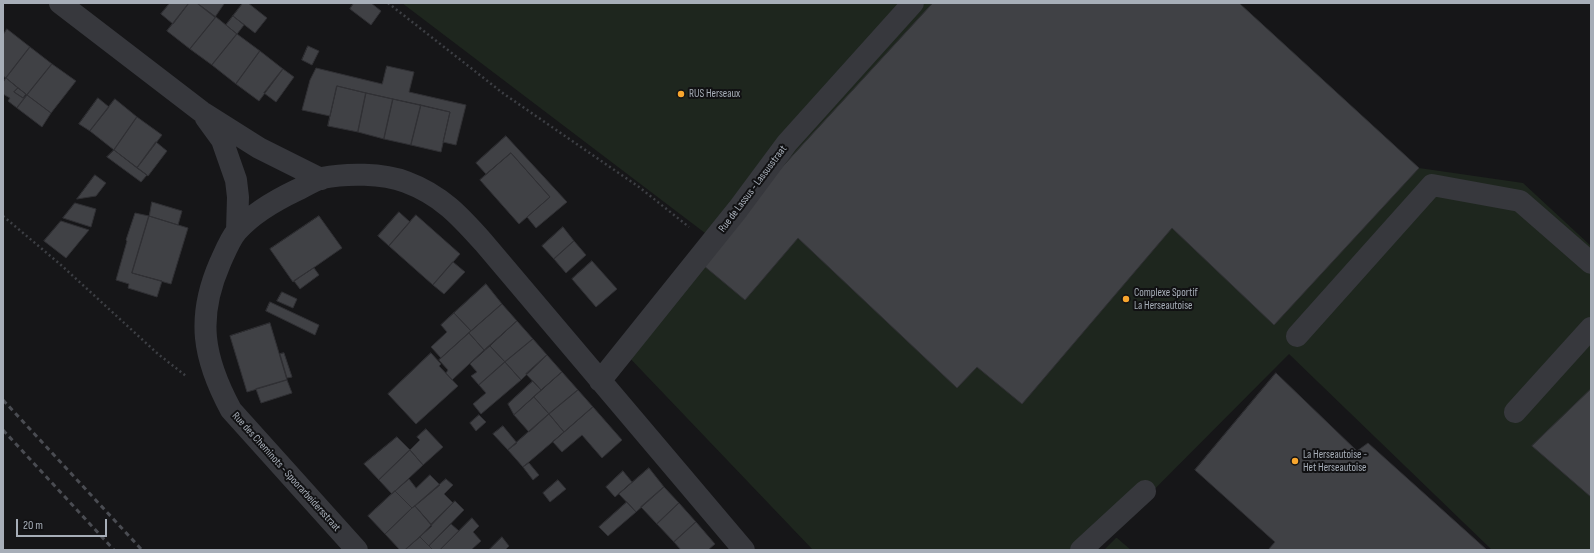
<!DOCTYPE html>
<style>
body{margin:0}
#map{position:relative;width:1594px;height:553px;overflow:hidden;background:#161618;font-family:"Sofia Sans Condensed",sans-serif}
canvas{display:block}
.frame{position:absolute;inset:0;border:4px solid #a7aeb8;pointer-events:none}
.scale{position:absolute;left:16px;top:519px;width:91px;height:18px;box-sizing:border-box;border:2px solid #a7aeb8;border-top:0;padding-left:5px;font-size:12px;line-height:14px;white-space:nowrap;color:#a7aeb8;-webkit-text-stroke:3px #111113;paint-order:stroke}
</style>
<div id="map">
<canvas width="1594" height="553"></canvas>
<div class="frame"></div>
<div class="scale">20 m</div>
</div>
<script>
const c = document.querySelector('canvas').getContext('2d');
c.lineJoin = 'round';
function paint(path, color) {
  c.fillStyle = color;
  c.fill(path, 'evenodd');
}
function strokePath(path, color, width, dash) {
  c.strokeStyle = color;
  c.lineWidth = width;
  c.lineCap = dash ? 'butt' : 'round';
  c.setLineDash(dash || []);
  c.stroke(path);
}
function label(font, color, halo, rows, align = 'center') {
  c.font = font + ' "Sofia Sans Condensed",sans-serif';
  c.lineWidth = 4;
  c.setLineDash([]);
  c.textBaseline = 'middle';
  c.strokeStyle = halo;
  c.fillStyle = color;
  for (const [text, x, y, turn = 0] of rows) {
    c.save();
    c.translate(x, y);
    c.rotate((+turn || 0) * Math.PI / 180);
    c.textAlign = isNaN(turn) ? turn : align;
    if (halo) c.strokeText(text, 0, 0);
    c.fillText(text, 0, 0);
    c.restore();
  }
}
const green = new Path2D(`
 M402,3H1239L1419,168L1523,183L1591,246V550H1492L1289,354L1094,550H813L624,352L705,233Z
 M1116,538H1117L1131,550H1104Z`);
const building = new Path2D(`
 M170,3H189L173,24L161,14Z
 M189,3H197L216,17L190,49L167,31Z
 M197,3H223L224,4L215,17Z
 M243,3H248L267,18L255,33L233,16Z
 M354,3H371L381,11L371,25L350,9Z
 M933,3H1239L1419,168L1274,325L1172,228L1022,404L977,367L957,388L798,238L745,300L697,260Z
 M233,16L244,25L237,34L226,25Z
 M216,17L237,34L212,65L190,49Z
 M7,29L30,47L6,78L3,76V35Z
 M237,34L260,51L236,84L212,65Z
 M308,46L319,51L312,65L302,60Z
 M30,47L52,64L27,95L6,78Z
 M260,51L283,69L259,101L236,84Z
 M52,64L76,81L51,113L27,95Z
 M387,66L414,72L409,92L466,105L456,145L443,142L450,112L366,93L337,86L330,116L302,110L310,80L316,68L382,84Z
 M283,69L294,77L276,102L264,93Z
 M6,78L18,88L14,92L23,98L27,95L17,108L8,101L10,98L3,94V83Z
 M337,86L366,93L358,132L328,126Z
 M18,88L26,94L23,98L14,92Z
 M366,93L393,99L384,139L358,132Z
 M27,95L51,113L42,127L17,108Z
 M98,98L109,107L90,131L79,124Z
 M115,99L137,117L114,150L90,131Z
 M393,99L421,105L411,145L384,139Z
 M421,105L450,112L441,152L411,145Z
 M137,117L162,135L137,168L114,150Z
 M506,136L567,202L536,228L527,217L550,197L511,153L486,174L476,163Z
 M156,142L167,151L148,176L137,168Z
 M114,150L147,175L141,182L107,157Z
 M511,153L550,197L519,224L480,180Z
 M95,175L106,183L96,196L77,199Z
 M152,202L182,211L178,225L149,216L132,273L162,281L157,297L128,288L129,284L116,280L127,241L126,240L135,213L149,216Z
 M75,203L96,209L91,227L63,218Z
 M399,212L410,222L389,246L378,236Z
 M416,215L460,254L433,285L389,246Z
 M149,216L188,228L171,284L132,273Z
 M319,216L342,248L293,282L270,249Z
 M61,221L89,230L66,258L44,241Z
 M563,227L574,241L554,259L542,246Z
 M574,241L586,255L566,273L554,259Z
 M592,261L617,289L596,307L572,279Z
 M453,262L465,272L444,294L433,285Z
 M314,268L319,275L300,289L294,281Z
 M486,284L502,304L471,331L454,313Z
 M282,292L297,299L293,308L277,301Z
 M270,302L319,325L315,335L266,311Z
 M502,304L517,321L484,350L469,333Z
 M454,313L471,331L441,358L431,347L447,332L441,325Z
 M517,321L533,339L505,362L490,346Z
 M270,323L287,380L247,392L230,336Z
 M469,333L484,350L452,380L446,373L448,370L439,360Z
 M533,339L547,355L521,380L505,362Z
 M490,346L505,362L479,385L471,376L477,372L470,364Z
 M284,353L292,377L287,378L280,354Z
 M431,353L441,364L439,366L458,386L416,424L388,394Z
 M547,355L562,372L541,390L526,374Z
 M505,362L521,380L481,414L473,404L486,393L479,385Z
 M562,372L578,390L549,414L534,397Z
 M1276,373L1357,451L1368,443L1487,550H1268L1275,542L1195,470Z
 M287,380L292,393L261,403L256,389Z
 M533,381L541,390L514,415L508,404Z
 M1591,389V497L1532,446Z
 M578,390L593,407L564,432L549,414Z
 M534,397L549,414L529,432L514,415Z
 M593,407L622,440L602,458L582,435L562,452L553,442Z
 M549,414L564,432L523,467L508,450Z
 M479,415L486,422L476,431L470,423Z
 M503,426L517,443L508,450L493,434Z
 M426,429L443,447L423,465L410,450L420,440L417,437Z
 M397,437L410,450L379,480L364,464Z
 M410,450L423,465L392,494L379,480Z
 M529,463L539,475L533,480L523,467Z
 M649,468L664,487L636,512L619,494Z
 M623,471L632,482L615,497L606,487Z
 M430,475L440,485L415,506L412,508L395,491L409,479L416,488Z
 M446,479L453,485L444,494L453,503L431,524L415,506Z
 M558,480L566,489L550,502L543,493Z
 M664,487L679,503L657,524L641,507Z
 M395,491L412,508L385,534L368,516Z
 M455,501L464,510L429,546L420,537Z
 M627,502L636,512L608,536L599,527Z
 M679,503L696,522L674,542L657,524Z
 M415,506L432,526L405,550H400L385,534L412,508Z
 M472,518L479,526L473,532L481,541L471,550H440Z
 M696,522L715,544L708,550H681L674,542Z
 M451,524L459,531L440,550H433L429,546Z
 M420,537L433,550H405Z
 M502,537L509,546L505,550H489Z`);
const path = new Path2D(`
 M388,3L504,94L639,187L689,227
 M3,216L61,265L158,354L186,376`);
const minor = new Path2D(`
 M60,3L202,112L259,148L321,179
 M206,118L222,140L236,180L238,197L237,231
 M1297,336L1432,185L1520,201L1591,263
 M600,381L738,209L787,143L913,3
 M1515,412L1591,328
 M357,550L231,410C203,358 196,318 220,263C225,252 230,239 237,231C253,213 276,200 297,190C305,186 314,181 322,178C346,173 383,173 406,182C441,195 460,216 484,243L744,550
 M1081,550L1145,491`);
const rail = new Path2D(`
 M3,400L142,550
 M3,430L114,550`);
const markers = [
 [681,94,4,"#f8a62e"],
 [1126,299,4,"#f8a62e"],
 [1295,461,4,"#f8a62e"]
];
const poiNames = [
 ["RUS Herseaux",689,94],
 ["Complexe Sportif",1134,293],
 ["La Herseautoise",1134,306],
 ["La Herseautoise -",1303,455],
 ["Het Herseautoise",1303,468]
];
const streetNames = [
 ["Rue de Lassus - Lassusstraat",753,189,-53],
 ["Rue des Cheminots - Spoorarbeidersstraat",286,472,48]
];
paint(green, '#1e261e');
paint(building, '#404145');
strokePath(building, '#303034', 1);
strokePath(path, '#3d3f44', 2.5, [2, 3]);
strokePath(minor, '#37383d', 22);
strokePath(rail, '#4a4c52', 3, [5, 4]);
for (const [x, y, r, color] of markers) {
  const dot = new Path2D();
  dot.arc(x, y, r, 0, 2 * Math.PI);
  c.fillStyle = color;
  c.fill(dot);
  strokePath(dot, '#111113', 1.5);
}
label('11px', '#a7aeb8', '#111113', poiNames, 'left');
label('11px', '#a7aeb8', '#111113', streetNames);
</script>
